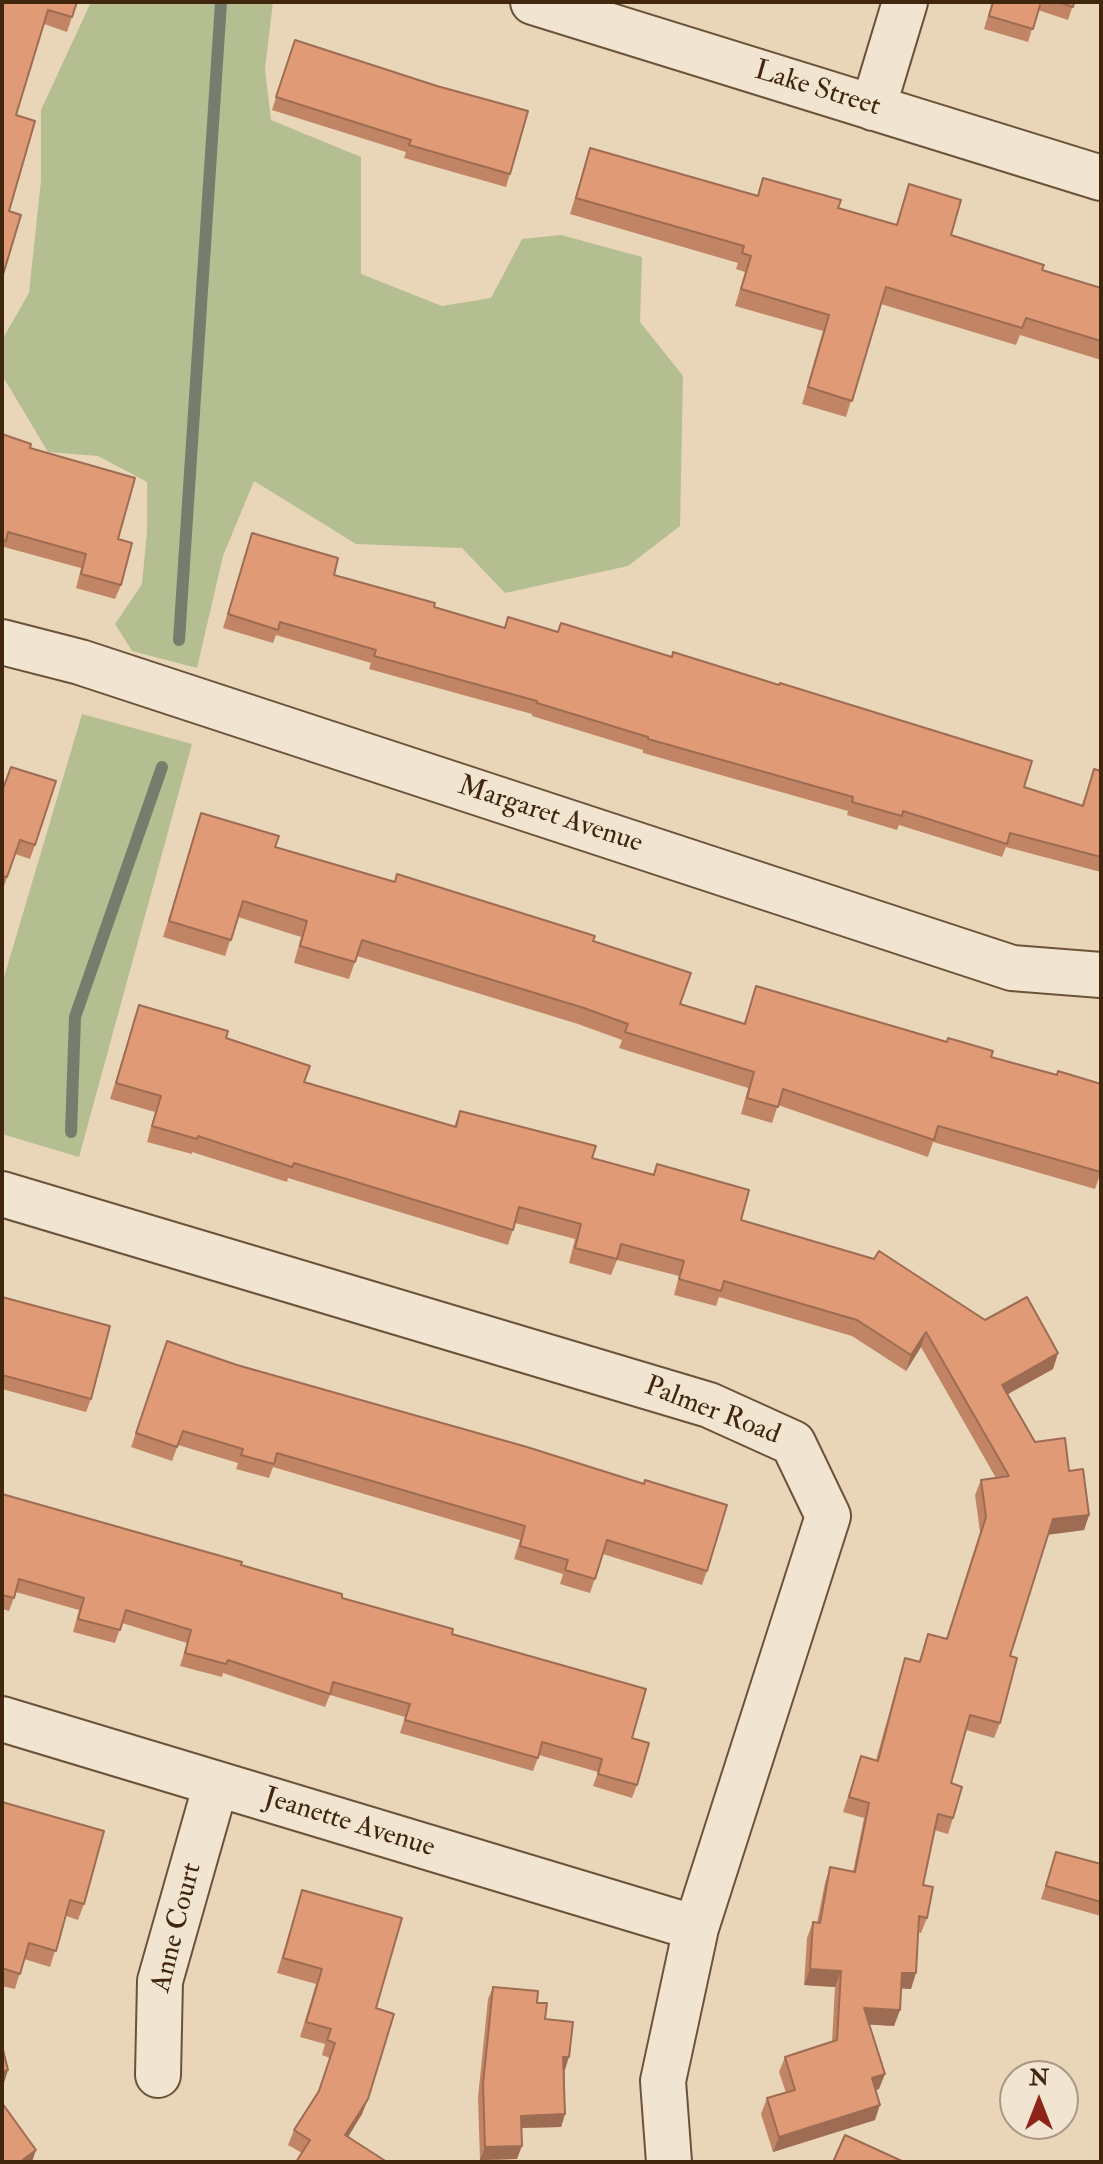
<!DOCTYPE html>
<style>
body{margin:0}
#map{position:relative;width:1103px;height:2164px;overflow:hidden;background:#e9d6b8;font-family:"IM FELL Double Pica",serif}
canvas{display:block}
.frame{position:absolute;inset:0;border:4px solid #41260e;pointer-events:none}
.north{position:absolute;left:999px;top:2060px;width:80px;height:80px;box-sizing:border-box;background:#f1e4d1;border:2px solid #ab9883;border-radius:50%;rotate:0deg;font-size:22px;font-weight:700;line-height:32px;text-align:center;color:#41260e}
.north::after{content:'';display:block;margin:auto;width:28px;height:36px;background:#8f2418;clip-path:polygon(50% 0,100% 100%,50% 72%,0 100%)}
</style>
<div id="map">
<canvas width="1103" height="2164"></canvas>
<div class="frame"></div>
<div class="north">N</div>
</div>
<script>
const c = document.querySelector('canvas').getContext('2d');
c.lineJoin = 'round';
function paint(path, color) {
  c.fillStyle = color;
  c.fill(path, 'evenodd');
}
function strokePath(path, color, width, dash) {
  c.strokeStyle = color;
  c.lineWidth = width;
  c.lineCap = dash ? 'butt' : 'round';
  c.setLineDash(dash || []);
  c.stroke(path);
}
function label(font, color, halo, rows, align = 'center') {
  c.font = font + ' "IM FELL Double Pica",serif';
  c.lineWidth = 6;
  c.setLineDash([]);
  c.textBaseline = 'middle';
  c.strokeStyle = halo;
  c.fillStyle = color;
  for (const [text, x, y, turn = 0] of rows) {
    c.save();
    c.translate(x, y);
    c.rotate((+turn || 0) * Math.PI / 180);
    c.textAlign = isNaN(turn) ? turn : align;
    if (halo) c.strokeText(text, 0, 0);
    c.fillText(text, 0, 0);
    c.restore();
  }
}
const green = new Path2D(`
 M91,2H273L265,69L271,120L361,157V274L442,306L491,298L522,239L561,235L642,257L640,322L683,376L680,526L628,566L505,593L462,548L356,544L254,481L223,556L197,668L132,651L115,624L142,584L147,532V482L98,456L48,452L2,375V340L29,293L41,180V110Z
 M82,714L192,744L79,1157L2,1134V984Z`);
const stream = new Path2D(`
 M179,640L221,2
 M71,1132L75,1017L162,767`);
const minor = new Path2D(`
 M533,2L1101,178
 M873,108L905,2
 M2,642L80,662L1012,968L1101,975
 M2,1194L709,1405L793,1443L828,1516L696,1928L663,2081L669,2162
 M2,1719L696,1928
 M158,2075L160,1981L216,1784`);
const wall = new Path2D(`
 M2,2H77L67,32L44,24L16,115L9,211Z
 M992,2H1074L1068,20L1038,10L1028,42L984,29Z
 M290,53L510,174L506,187L404,158L406,152L272,110Z
 M590,148L757,196L763,178L838,208L896,225L909,184L951,235L1042,270L1101,288V360L1020,335L1016,345L881,304L846,417L802,404L823,331L735,306L745,272L736,269L738,263L570,214Z
 M2,434L30,448L118,539L121,585L115,599L76,588L81,568L4,547L2,551Z
 M252,533L334,575L434,607L504,628L508,617L1024,787L1082,805L1094,769L1101,771V872L1006,847L1002,857L899,825L897,830L847,815L848,811L643,753V750L532,716V714L369,669L371,663L276,635L273,643L223,628Z
 M2,785L35,845L30,859L15,854L2,892Z
 M201,813L275,847L593,941L680,1004L744,1023L756,986L991,1057L1101,1172L1095,1189L933,1142L928,1157L778,1105L772,1123L741,1114L748,1088L619,1048L622,1040L578,1024L357,956L349,979L294,963L301,937L238,917L225,956L163,937Z
 M139,1005L226,1038L304,1082L454,1127L460,1111L592,1158L653,1174L657,1164L741,1220L985,1320L1058,1353L1053,1369L1008,1394L1035,1442L1069,1471L1089,1515L1084,1530L1048,1534L1010,1656L1000,1723L994,1738L966,1730L951,1783L953,1818L948,1834L934,1830L923,1885L927,1918L921,1933L918,1932L911,1989L901,1988L900,2010L894,2026L869,2024L879,2089L876,2090L875,2120L773,2152L761,2114L767,2098L786,2093L779,2072L785,2057L832,2042L835,1987L804,1985L807,1938L813,1922L817,1923L825,1883L830,1867L853,1872L864,1818L843,1812L861,1756L876,1760L900,1674L905,1658L919,1661L928,1634L946,1639L980,1532L975,1495L981,1480L996,1478L921,1347L906,1371L852,1336L719,1297L716,1306L674,1295L679,1276L617,1260L611,1275L569,1263L575,1239L515,1223L508,1245L288,1178L287,1182L192,1152V1154L147,1142L155,1112L110,1099Z
 M2,1297L91,1399L86,1412L2,1389Z
 M167,1341L707,1571L702,1585L603,1554L590,1593L560,1584L563,1574L514,1559L520,1540L273,1467L269,1478L236,1469L238,1463L178,1445L172,1461L131,1447Z
 M2,1494L241,1565L452,1634L632,1738L637,1785L632,1798L593,1786L598,1772L539,1755L533,1771L400,1733L405,1717L330,1695L325,1707L223,1673L222,1677L180,1666L187,1643L122,1623L115,1643L73,1632L79,1610L16,1592L9,1611L2,1609Z
 M2,1802L84,1904L78,1920L66,1916L50,1967L24,1959L15,1989L2,1986Z
 M1056,1852L1101,1864V1916L1041,1899Z
 M302,1890L376,2008L362,2114L348,2137L302,2153L288,2145L294,2130L318,2092L330,2058L322,2055L325,2044L300,2037L316,1984L277,1973Z
 M493,1987L537,2003L545,2019L565,2070V2114L561,2127L521,2128L517,2159L480,2160L478,2097L488,1999Z`);
const shadedWall = new Path2D(`
 M926,1332L921,1347L906,1371L911,1355Z
 M1058,1353L1053,1369L997,1400L1002,1385Z
 M1089,1515L1084,1530L1047,1535L1053,1519Z
 M810,1969L841,1971L835,1987L804,1985Z
 M902,1973H916L911,1989L896,1988Z
 M864,2008L900,2010L894,2026L859,2024Z
 M563,2057H569L565,2070L559,2069Z
 M8,2070L4,2083H2V2072Z
 M885,2074L879,2089L866,2093L872,2078Z
 M368,2099L362,2114L340,2150L345,2135Z
 M880,2105L875,2120L773,2152L779,2137Z
 M565,2114L561,2127L516,2128L521,2116Z
 M522,2146L517,2159L480,2160L485,2147Z
 M36,2150L32,2162H20Z`);
const building = new Path2D(`
 M2,2H77L72,17L48,10L16,115L35,121L9,211L21,215L2,278Z
 M993,2H1041L1033,29L989,16Z
 M1058,2H1074L1073,7Z
 M295,40L437,86L528,111L510,174L409,145L411,140L276,97Z
 M590,148L758,196L763,178L841,200L838,208L897,225L909,184L961,200L951,235L1044,265L1042,270L1101,288V341L1026,318L1022,328L886,287L852,401L808,387L829,315L741,289L751,256L742,253L744,246L576,198Z
 M2,434L31,444L30,448L135,478L118,539L132,543L121,585L81,574L86,554L8,532L6,541L2,540Z
 M252,533L338,558L334,575L435,603L434,607L505,628L508,617L558,632L561,623L672,657L673,652L779,685L780,683L1032,761L1024,787L1083,806L1094,769L1101,771V857L1010,833L1007,844L903,811L902,816L852,802L853,797L648,739V737L537,703V701L374,656L376,650L280,622L278,630L228,614Z
 M11,767L56,781L35,845L20,840L7,877L2,876V785L4,786Z
 M201,813L279,836L275,847L395,882L397,874L595,936L593,941L691,973L680,1004L745,1024L756,986L947,1042L948,1038L993,1051L991,1057L1057,1075L1058,1071L1101,1084V1172L938,1126L934,1140L783,1089L778,1107L747,1098L754,1072L625,1032L628,1024L584,1008L362,940L355,962L300,946L307,921L243,901L231,940L169,921Z
 M139,1005L228,1031L226,1038L310,1066L304,1082L456,1127L460,1111L596,1146L592,1158L654,1175L657,1164L749,1190L741,1220L874,1259L879,1251L985,1320L1027,1297L1058,1353L1002,1385L1035,1442L1065,1438L1069,1471L1083,1469L1089,1515L1053,1519L1010,1656L1017,1658L1000,1723L970,1715L951,1783L962,1787L953,1818L938,1814L923,1885L933,1887L927,1918L919,1916L916,1973H902L900,2010L864,2008L885,2074L872,2078L880,2105L779,2137L767,2098L795,2090L785,2057L837,2040L841,1971L810,1969L813,1922L820,1923L830,1867L855,1872L869,1803L849,1797L861,1756L878,1761L905,1658L920,1662L928,1634L947,1639L986,1517L981,1480L1009,1476L926,1332L911,1355L857,1320L724,1281L721,1291L679,1279L684,1261L621,1244L617,1259L575,1248L581,1224L519,1207L513,1230L294,1163L292,1167L198,1136L197,1139L152,1126L161,1096L116,1083Z
 M2,1297L110,1326L91,1399L2,1375Z
 M167,1341L237,1365L527,1447L644,1484L645,1480L727,1505L707,1571L607,1540L595,1579L565,1570L568,1560L520,1546L525,1526L277,1453L274,1464L241,1455L243,1449L183,1431L177,1447L136,1433Z
 M2,1494L242,1562L241,1565L342,1594V1598L453,1629L452,1634L646,1689L632,1738L649,1743L637,1785L598,1774L602,1759L542,1742L538,1758L405,1720L410,1704L333,1682L330,1694L228,1660L226,1664L185,1653L191,1630L126,1610L120,1630L78,1619L84,1598L19,1579L14,1598L2,1595Z
 M2,1802L104,1831L84,1904L70,1900L56,1951L29,1943L20,1974L2,1968Z
 M1056,1852L1101,1864V1902L1046,1886Z
 M302,1890L402,1918L376,2008L394,2014L368,2099L345,2135L387,2162H296L310,2140L294,2130L319,2091L335,2043L327,2040L331,2029L306,2022L322,1969L283,1958Z
 M493,1987L538,1991L537,2003H547L545,2019L573,2022L569,2057H563L565,2114L521,2116L522,2146L485,2147L483,2084Z
 M2,2046L8,2070L2,2072Z
 M2,2103L36,2150L20,2162H2Z
 M845,2135L904,2162H833Z`);
const streetNames = [
 ["Lake Street",817,90,17],
 ["Margaret Avenue",550,816,18],
 ["Palmer Road",712,1412,21],
 ["Jeanette Avenue",349,1824,17],
 ["Anne Court",178,1928,-76]
];
paint(green, '#b4be91');
strokePath(stream, '#757e6c', 12);
strokePath(minor, '#6b5238', 48);
strokePath(minor, '#f1e4d1', 44);
paint(wall, '#c18565');
paint(shadedWall, '#9d6c53');
paint(building, '#e09b76');
strokePath(building, '#9d6c53', 2);
label('28px', '#41260e', '#f1e4d1', streetNames);
</script>
